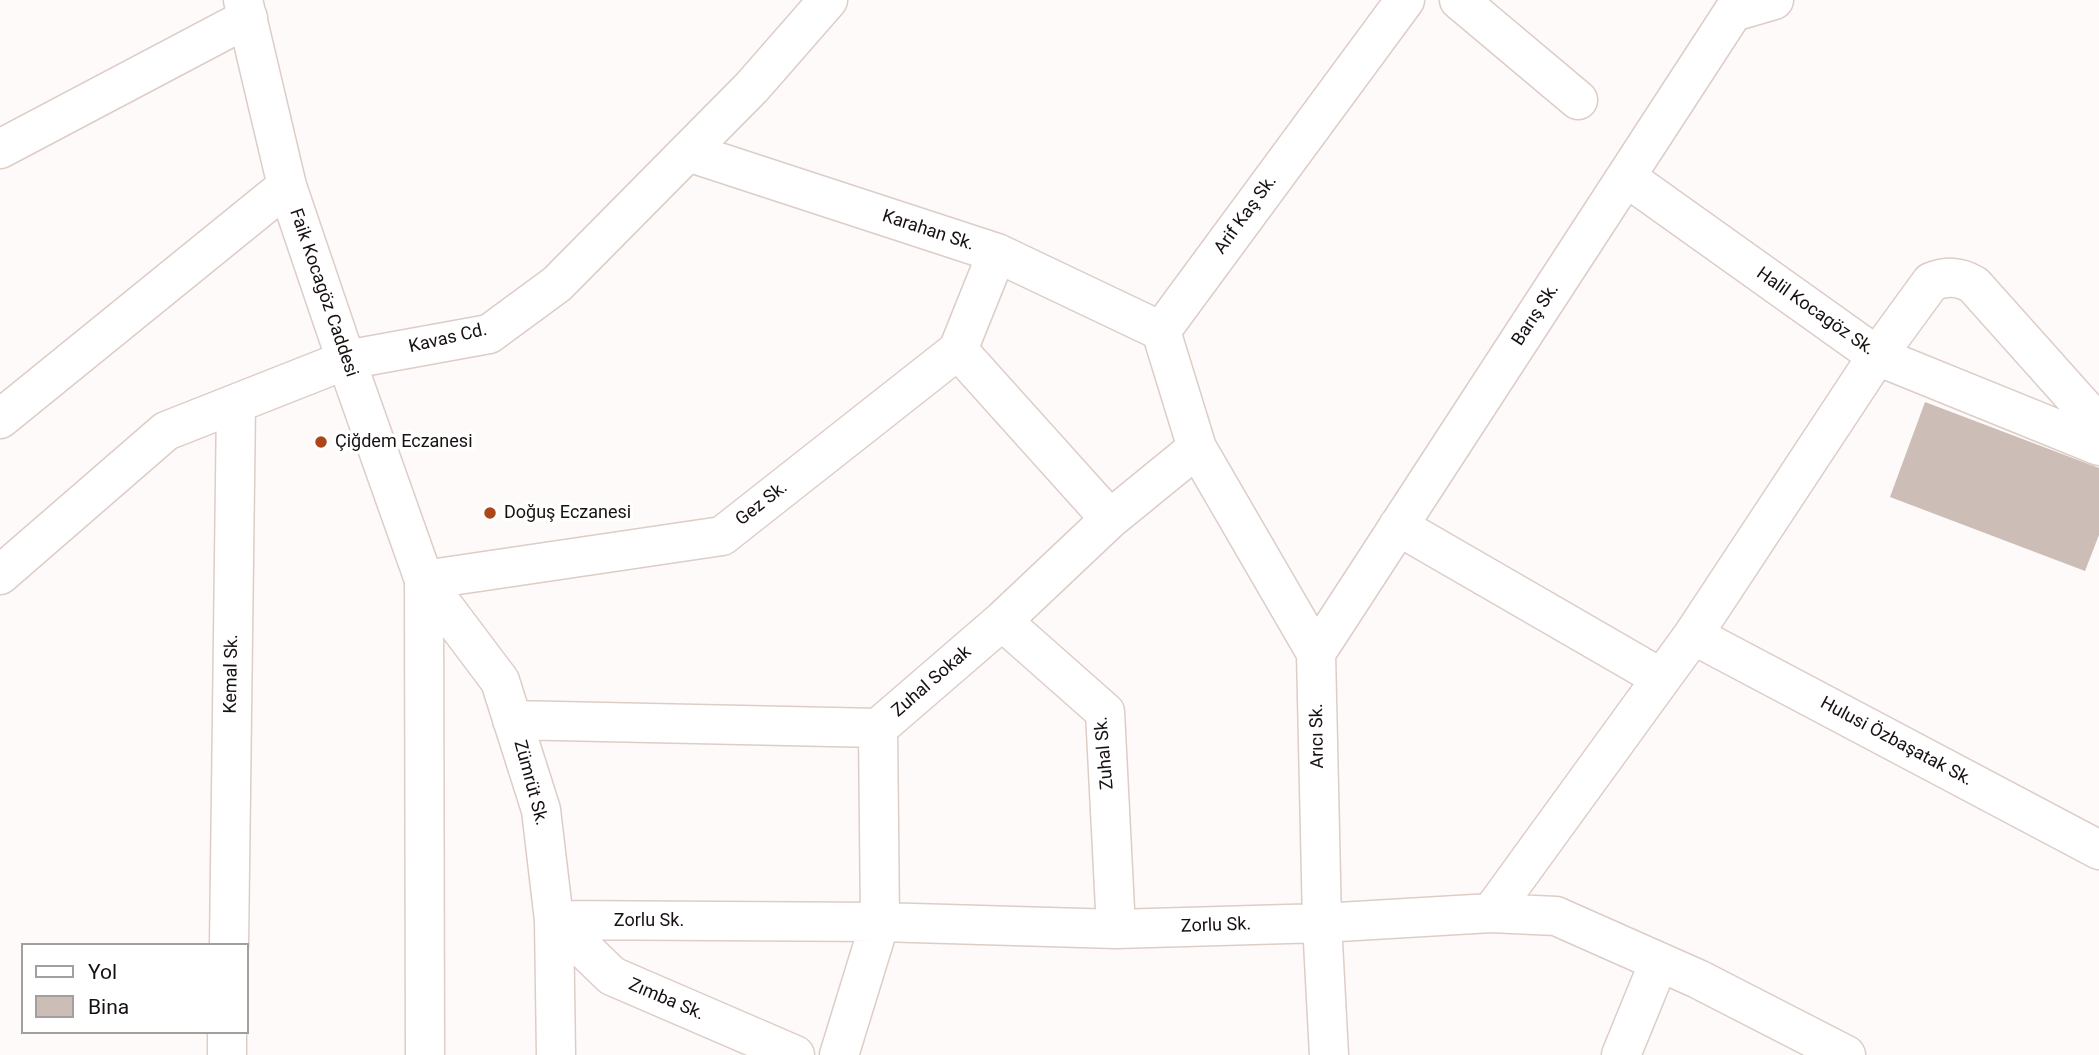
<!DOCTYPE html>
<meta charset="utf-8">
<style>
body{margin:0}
#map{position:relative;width:2099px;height:1055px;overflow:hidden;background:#fefaf9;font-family:Roboto,sans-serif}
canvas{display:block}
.legend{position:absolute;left:21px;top:943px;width:228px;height:91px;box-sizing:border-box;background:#fff;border:2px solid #a2a09f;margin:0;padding:9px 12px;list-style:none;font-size:21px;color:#171110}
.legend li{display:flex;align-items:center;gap:14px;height:35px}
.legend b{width:35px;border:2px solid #a2a09f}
</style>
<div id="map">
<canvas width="2099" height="1055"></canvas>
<ul class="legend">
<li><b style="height:9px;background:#fff"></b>Yol</li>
<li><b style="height:19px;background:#cdbdb7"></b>Bina</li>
</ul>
</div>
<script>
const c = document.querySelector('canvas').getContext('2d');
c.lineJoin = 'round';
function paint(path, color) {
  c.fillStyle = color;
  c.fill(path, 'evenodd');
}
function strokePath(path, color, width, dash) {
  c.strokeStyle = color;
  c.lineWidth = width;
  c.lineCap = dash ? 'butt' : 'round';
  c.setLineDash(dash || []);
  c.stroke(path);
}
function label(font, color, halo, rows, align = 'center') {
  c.font = font + ' Roboto,sans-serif';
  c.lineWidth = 7;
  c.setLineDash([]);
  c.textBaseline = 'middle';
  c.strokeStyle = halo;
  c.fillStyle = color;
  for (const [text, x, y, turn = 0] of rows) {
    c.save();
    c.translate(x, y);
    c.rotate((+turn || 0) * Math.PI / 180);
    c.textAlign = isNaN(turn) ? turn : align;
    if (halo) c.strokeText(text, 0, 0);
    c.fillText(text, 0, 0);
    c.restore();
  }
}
const building = new Path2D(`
 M1925,402L2099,468V535L2085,571L1890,497Z`);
const street = new Path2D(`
 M1459,0L1578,100
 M0,149L248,18
 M688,152L997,253L1161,331
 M1626,177L1877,356L2099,446
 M958,350L1110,519
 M0,419L287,186
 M1398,526L1661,678
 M424,580L722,536L958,350L997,253
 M424,580L500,681L541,810L554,920L556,1055
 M424,580L425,1055
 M1002,621L1105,712L1116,929
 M1693,635L2099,850
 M1316,653L1733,12L1774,0
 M512,720L878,728L1002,621L1110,519L1197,448
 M1491,913L1693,635L1877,356L1931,282C1947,276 1959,276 1974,285L2092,417L2095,444
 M554,920L880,922L1116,929L1322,923L1491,913L1556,916L1698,979L1846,1055
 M554,920L612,976L795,1055
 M229,945L236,404
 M227,1055V1032
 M839,1055L880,922L878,728
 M1329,1055L1322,923L1316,653L1197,448L1161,331L1405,0
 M1621,1055L1659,962`);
const secondary = new Path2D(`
 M243,0L287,186L346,360L424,580
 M0,575L166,431L346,360L489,334L557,284L752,87L828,0`);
const markers = [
 [321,442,7,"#ac461a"],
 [490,513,7,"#ac461a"]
];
const streetNames = [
 ["Arif Kaş Sk.",1246,215,-54],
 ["Karahan Sk.",928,231,18],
 ["Faik Kocagöz Caddesi",323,293,71],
 ["Halil Kocagöz Sk.",1815,312,35],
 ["Barış Sk.",1536,315,-57],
 ["Kavas Cd.",448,339,-13],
 ["Gez Sk.",762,504,-38],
 ["Kemal Sk.",232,674,-89],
 ["Zuhal Sokak",932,682,-41],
 ["Arıcı Sk.",1318,736,-91],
 ["Hulusi Özbaşatak Sk.",1896,742,28],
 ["Zuhal Sk.",1105,753,-95],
 ["Zümrüt Sk.",530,783,75],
 ["Zorlu Sk.",649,921],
 ["Zorlu Sk.",1216,926,-2],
 ["Zımba Sk.",666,1000,23]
];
const poiNames = [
 ["Çiğdem Eczanesi",335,442],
 ["Doğuş Eczanesi",504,513]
];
paint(building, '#cdbdb7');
strokePath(street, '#ddcdc7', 41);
strokePath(secondary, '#ddcdc7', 41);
strokePath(street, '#fff', 38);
strokePath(secondary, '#fff', 38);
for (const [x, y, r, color] of markers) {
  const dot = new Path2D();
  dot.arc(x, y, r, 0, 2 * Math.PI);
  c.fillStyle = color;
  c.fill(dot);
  strokePath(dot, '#fff', 2.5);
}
label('18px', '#171110', '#fff', streetNames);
label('18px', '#171110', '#fff', poiNames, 'left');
</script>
